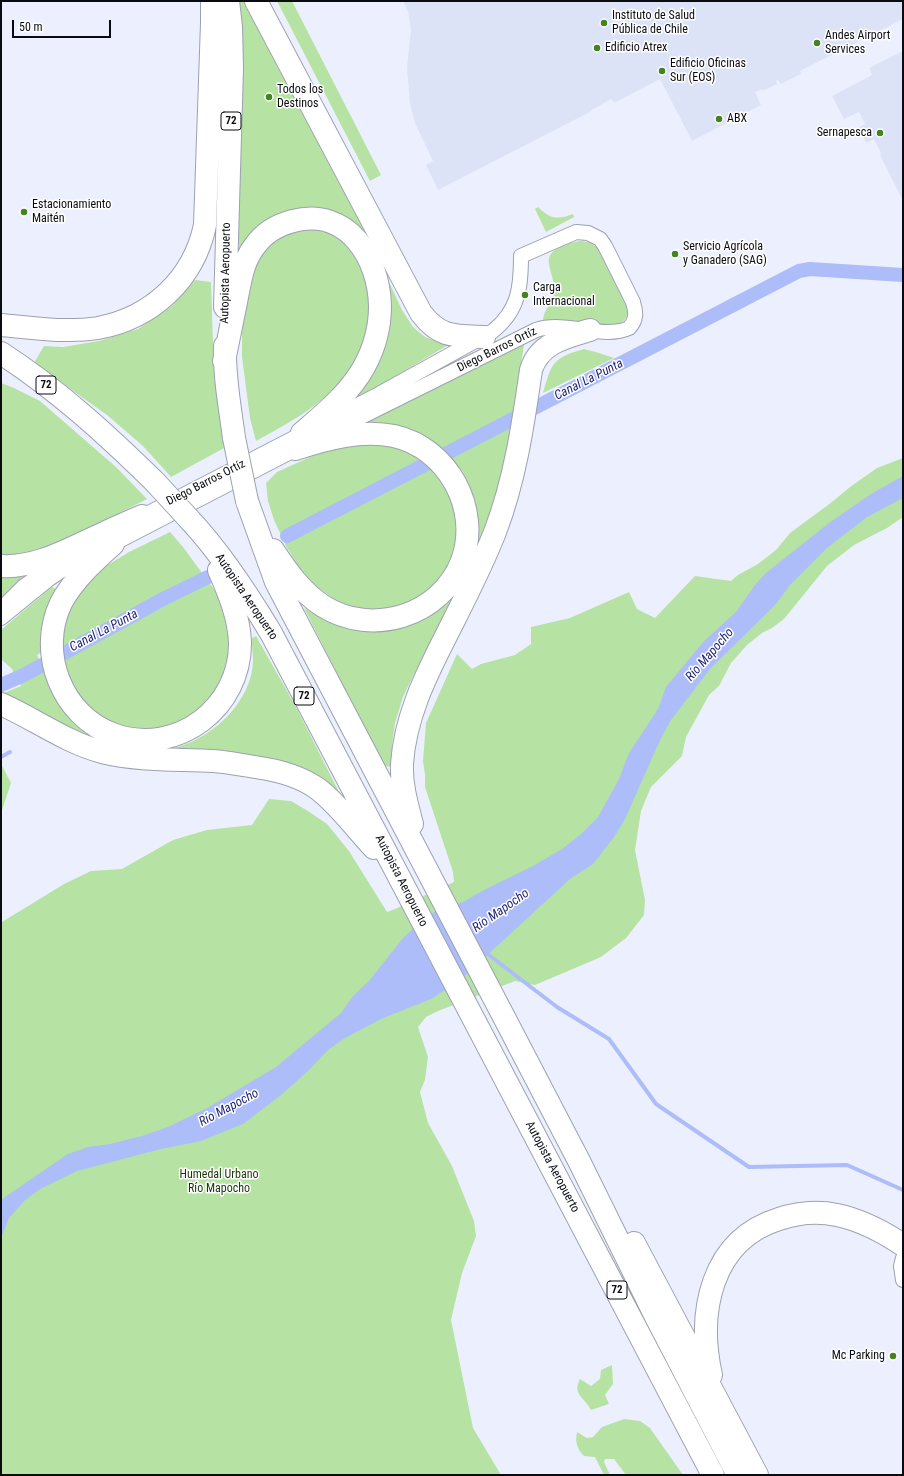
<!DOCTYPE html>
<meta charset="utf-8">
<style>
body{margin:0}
#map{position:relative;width:904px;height:1476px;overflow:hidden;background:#ecf0fe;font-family:"Roboto Condensed",sans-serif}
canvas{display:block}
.frame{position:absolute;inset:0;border:2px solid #090b10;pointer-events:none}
.scale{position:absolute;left:12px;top:20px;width:99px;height:18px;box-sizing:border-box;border:2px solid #090b10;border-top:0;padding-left:5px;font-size:12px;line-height:14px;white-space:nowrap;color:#090b10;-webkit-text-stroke:3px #fff;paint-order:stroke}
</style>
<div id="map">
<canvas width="904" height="1476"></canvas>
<div class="frame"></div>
<div class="scale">50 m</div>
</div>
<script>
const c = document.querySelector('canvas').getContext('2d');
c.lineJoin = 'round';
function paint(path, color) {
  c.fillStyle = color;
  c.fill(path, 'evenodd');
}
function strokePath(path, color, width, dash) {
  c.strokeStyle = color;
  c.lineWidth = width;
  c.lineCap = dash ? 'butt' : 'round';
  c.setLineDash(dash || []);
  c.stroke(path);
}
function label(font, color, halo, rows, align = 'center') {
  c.font = font + ' "Roboto Condensed",sans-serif';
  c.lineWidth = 3;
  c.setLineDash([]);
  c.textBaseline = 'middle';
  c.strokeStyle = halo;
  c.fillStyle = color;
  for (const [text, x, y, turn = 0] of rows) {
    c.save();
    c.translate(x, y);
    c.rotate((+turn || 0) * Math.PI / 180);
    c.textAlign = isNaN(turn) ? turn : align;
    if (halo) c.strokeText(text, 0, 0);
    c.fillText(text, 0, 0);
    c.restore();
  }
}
const built = new Path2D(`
 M403,1H903V19L800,71L801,74L781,84L778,80L776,81L777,84L763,91L762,89L755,92L761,105L692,141L660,79L614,103L611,99L592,110L588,113L438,190L426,165L433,161L415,123L410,104L407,68L411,29L408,12Z
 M903,51V201L881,157L880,151L874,139L866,143L858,128L865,124L859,112L844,119L832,96L872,75L869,68Z`);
const green = new Path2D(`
 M239,1H247L371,243L402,310L413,327L425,337L448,345L362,396L346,402L378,351L369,244L294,210L279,214L265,222L239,259Z
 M277,1H292L381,175L370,181Z
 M538,207C550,219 557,220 573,214L574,217L546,232L535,209Z
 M313,228C319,230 325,231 331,233C368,251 376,304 364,340C359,356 349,371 338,384C316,409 285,425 256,441L250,418L242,357V334L244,294L258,257L272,241L291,230Z
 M579,241C587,241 592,243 598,249L626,303C629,314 628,321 616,325L546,323L543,320C543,311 552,303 554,294C556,283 550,274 549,263C546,249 569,243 579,241Z
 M195,280L211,282L214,376L224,448L171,477L143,446L107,415L34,363L44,346L63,347L99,341L138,329L172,306Z
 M520,342L524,345L505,466L494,509L481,544L476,543V511L472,495L463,472L449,455L426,438L353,427Z
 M584,349L596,352L614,358L543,393C552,363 552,358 584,349Z
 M1,383L14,388L40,401L116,467L147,499L49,548L11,556L1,554Z
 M349,443L407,446L438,469L461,524L454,563L431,594L393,612L351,608L338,602L312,583L299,567L286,546L274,520L268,501L266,483L277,472L330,448Z
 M903,458V517L887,528L854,545L827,566L784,619L772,628L762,633L747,645L731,663L719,686L709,695L686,737L682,756L651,787L641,811L635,850L645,900L644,915L626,938L601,957L535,985L515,981L438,1011L426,1017L418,1027L428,1057L425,1080L420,1092L428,1123L452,1166L474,1221L476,1236L462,1273L451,1320L473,1428L501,1475H1V924L2,922L64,884L91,871L122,869L173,840L207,830L252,825L269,799L291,801L308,811L327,824L349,851L387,912L395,909L454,882L453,872L425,787V775L423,761L426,723L457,654L472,669L481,664L515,655L531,644V627L570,618L629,592L637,609L655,618L695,576L731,581L738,575L758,564L776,550L790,533L832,502L850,487L877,468Z
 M170,532L183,547L216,592L228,626L229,656L223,676L214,695L198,711L162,731L126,732L77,703L57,646L73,602L87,583L106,566L129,552Z
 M1,575H20L23,580L1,602Z
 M52,587L56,589L57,594L42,652L37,655C47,674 52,697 66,713C74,721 94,733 104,740L100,742L1,696V686L4,693L21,686L12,669L1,659V630Z
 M453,590L459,592L414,674L403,697L395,723L392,745L393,767L384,766L304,608L334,622L354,628L379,631L396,628Z
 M256,636L296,707L339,792L335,795L168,750C178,747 188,744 197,739C226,724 252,694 253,661C253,654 252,646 251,639Z
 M1,764L11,783L1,813Z
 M612,1365L613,1384L605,1395L609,1404L591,1410C584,1397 572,1394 580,1379L591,1386L600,1379L601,1370Z
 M624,1419L640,1421L650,1428L683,1475H626L614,1459H605L604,1462L610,1475H604L595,1457L584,1456C577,1449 575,1442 577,1432L587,1438L593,1437L602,1427Z`);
const water = new Path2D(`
 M903,476V498L867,517L827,548L790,585L776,604L710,669L671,720L660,740L625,819L614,837L593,864L570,879L459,981L431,999L381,1019L345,1038L328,1050L309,1070L281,1095L243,1124L201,1141L161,1149L77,1171L40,1189L24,1201L9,1218L1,1238L2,1199L68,1154L88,1147L110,1144L142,1136L168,1127L209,1107L276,1067L341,1013L353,996L369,981L403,938L420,922L437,910L463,902L486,889L533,866L562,849L580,835L598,817L619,779L629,753L658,709L666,687L704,641L736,612L755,585L766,573L829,523L871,494Z`);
const stream = new Path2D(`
 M1,757L10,752
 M485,952L557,1007L609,1039L656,1104L749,1167L847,1165L903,1190`);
const canal = new Path2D(`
 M287,536L799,271L810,269L903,275
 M1,685L24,675L163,599L208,577`);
const minor = new Path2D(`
 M135,520L379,394L493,331C519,310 521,287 521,256L576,232L588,233L600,239L605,246L633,302C636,312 637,320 629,328C603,340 567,320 536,330L327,434
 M1,609L24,586L64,559
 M1,618L49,579L73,563L113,544L302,446
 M903,1258L901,1266L903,1280`);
const trunk = new Path2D(`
 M256,1L421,313C440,338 455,336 484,337`);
const motorway = new Path2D(`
 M225,307L232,68L231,27L228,1
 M1,325C33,328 66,333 98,328C152,318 194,279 205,225L212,23V1
 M225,346C224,377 230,407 234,438
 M1,353C58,390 107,435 155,482
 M224,361C228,341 232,321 236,302C240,283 242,263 254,247C263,234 277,225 293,221C348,207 379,258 380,306C380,327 374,349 364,367C349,394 324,414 302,433
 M247,501L276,582L505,1019L579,1161L655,1315L738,1475
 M189,519C221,553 247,593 271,633L713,1475
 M113,544C94,561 73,580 61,603C37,653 62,717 115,735C178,756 241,707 240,642C239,617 229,593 219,570
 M273,550C287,571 301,592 323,606C372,637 441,616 462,561C481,509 448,448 394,436C361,429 326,439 295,449
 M1,566C37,568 68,549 100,535C114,528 128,522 142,516
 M1,704C35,719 65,742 102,752C139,761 176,759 213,761C227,762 242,765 255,767C277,770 300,776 318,789C340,806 355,828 374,848
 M412,824C407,805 401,784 402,764C405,718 425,677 446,636C463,602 481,568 495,532C515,480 523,425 531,370C539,343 566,337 590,330
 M634,1243L757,1475
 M711,1375C697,1312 711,1240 779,1219C797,1213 818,1211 837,1215C861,1220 882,1231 903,1245`);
const motorwayBridge = new Path2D(`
 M234,438L247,501
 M155,482L189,519`);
const markers = [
 [604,23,4,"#458321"],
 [817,43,4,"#458321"],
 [597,48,4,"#458321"],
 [662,71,4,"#458321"],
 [269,97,4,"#458321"],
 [719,119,4,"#458321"],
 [880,133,4,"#458321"],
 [24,212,4,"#458321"],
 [675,254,4,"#458321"],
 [525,295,4,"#458321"],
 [893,1356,4,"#458321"]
];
const shields = [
 [231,121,20],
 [46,385,20],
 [304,696,20],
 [617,1290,20]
];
const shieldNames = [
 ["72",231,121],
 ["72",46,385],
 ["72",304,696],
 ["72",617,1290]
];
const poiNames = [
 ["Instituto de Salud",612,16],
 ["Pública de Chile",612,30],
 ["Andes Airport",825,36],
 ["Services",825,50],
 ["Edificio Atrex",605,48],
 ["Edificio Oficinas",670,64],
 ["Sur (EOS)",670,78],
 ["Todos los",277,90],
 ["Destinos",277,104],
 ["ABX",727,119],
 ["Sernapesca",872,133,"right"],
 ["Estacionamiento",32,205],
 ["Maitén",32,219],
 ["Servicio Agrícola",683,247],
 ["y Ganadero (SAG)",683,261],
 ["Carga",533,288],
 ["Internacional",533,302],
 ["Mc Parking",885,1356,"right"]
];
const streetNames = [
 ["Autopista Aeropuerto",226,273,-89],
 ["Diego Barros Ortíz",497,350,-26],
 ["Diego Barros Ortíz",206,483,-27],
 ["Autopista Aeropuerto",246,597,56],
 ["Autopista Aeropuerto",401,881,63],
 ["Autopista Aeropuerto",552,1167,62]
];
const parkNames = [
 ["Humedal Urbano",219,1175],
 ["Río Mapocho",219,1189]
];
const waterNames = [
 ["Canal La Punta",589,380,-27],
 ["Canal La Punta",104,631,-28],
 ["Río Mapocho",710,655,-49],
 ["Río Mapocho",501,911,-35],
 ["Río Mapocho",229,1108,-28]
];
paint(built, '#dde3f6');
paint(green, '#b6e2a3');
paint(water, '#adbdf9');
strokePath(stream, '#adbdf9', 4);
strokePath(canal, '#adbdf9', 14);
strokePath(minor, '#9ca1b0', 16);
strokePath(trunk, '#9ca1b0', 24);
strokePath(motorway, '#9ca1b0', 24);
strokePath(minor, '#fff', 14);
strokePath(trunk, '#fff', 22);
strokePath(motorway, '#fff', 22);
strokePath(motorwayBridge, '#9ca1b0', 24, []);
strokePath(motorwayBridge, '#fff', 22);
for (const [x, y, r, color] of markers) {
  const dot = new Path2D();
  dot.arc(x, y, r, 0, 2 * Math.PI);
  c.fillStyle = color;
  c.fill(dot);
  strokePath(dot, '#fff', 1.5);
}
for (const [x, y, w] of shields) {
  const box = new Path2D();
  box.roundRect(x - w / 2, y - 9, w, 18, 3);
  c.fillStyle = '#fff';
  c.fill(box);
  strokePath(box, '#090b10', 1);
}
label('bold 11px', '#090b10', null, shieldNames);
label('12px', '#090b10', '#fff', poiNames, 'left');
label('12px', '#090b10', '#fff', streetNames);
label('12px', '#173605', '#fff', parkNames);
label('italic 13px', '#1e2577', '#fff', waterNames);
</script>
